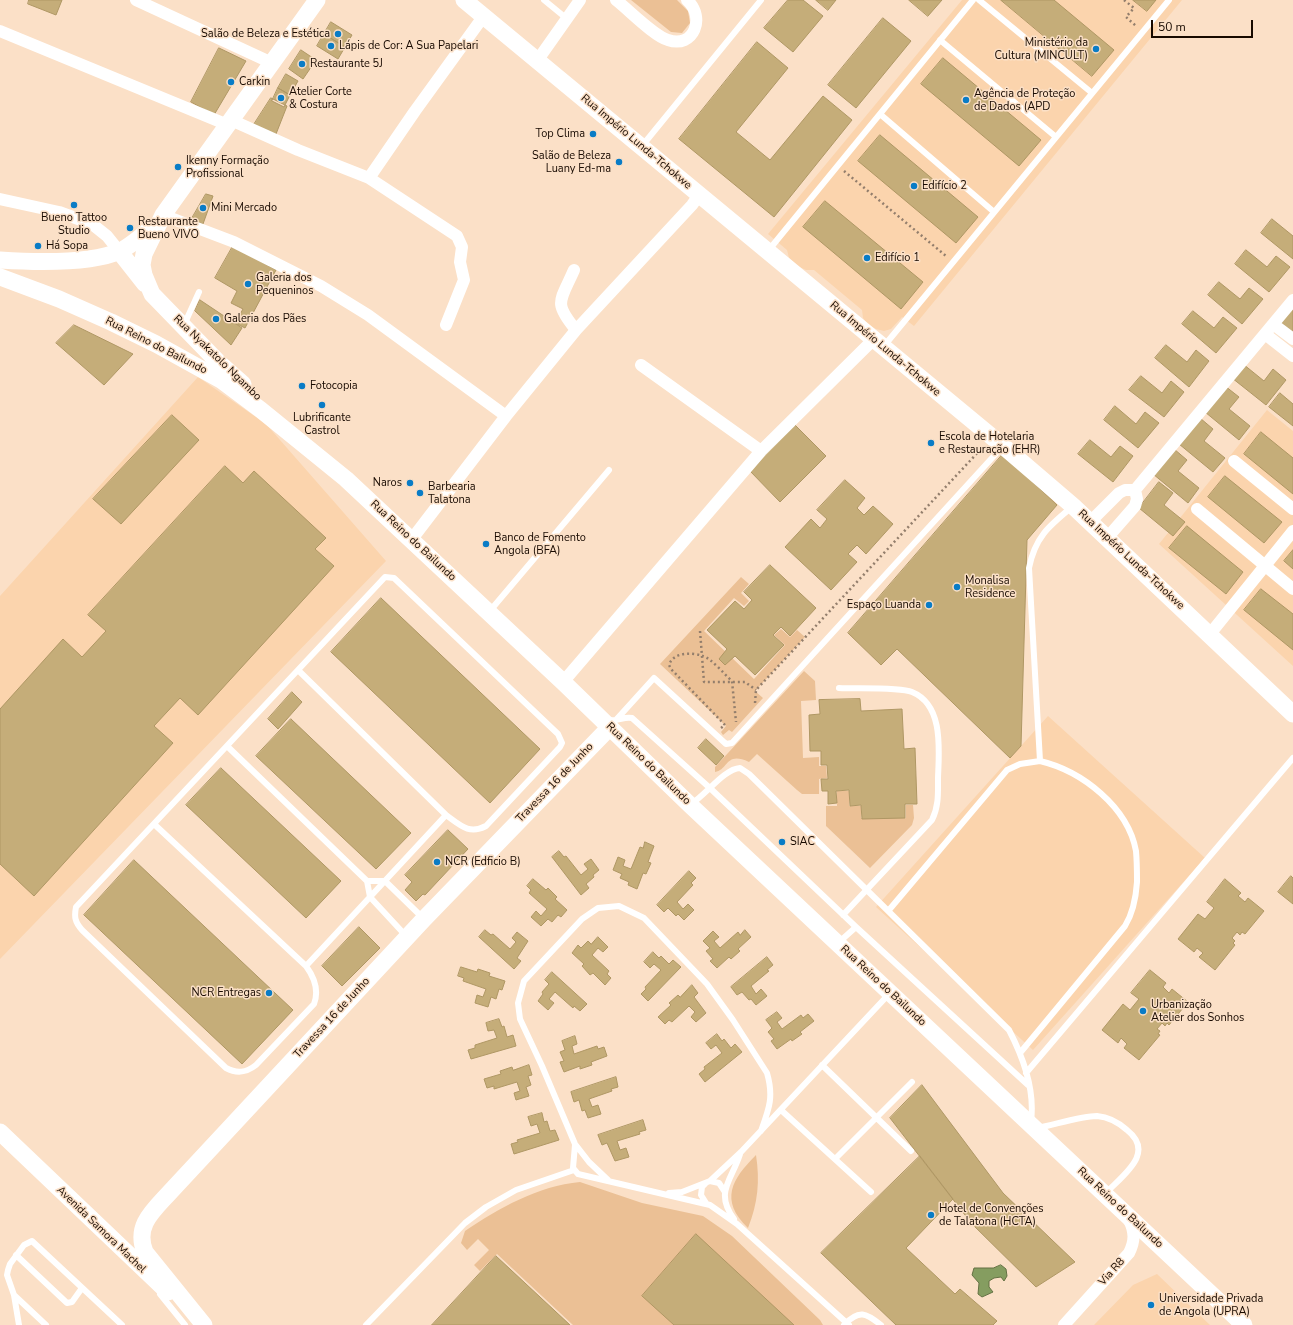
<!DOCTYPE html>
<meta charset="utf-8">
<style>
body{margin:0}
#map{position:relative;width:1293px;height:1325px;overflow:hidden;background:#fbe0c7;font-family:"Nunito Sans",sans-serif}
canvas{display:block}
.scale{position:absolute;left:1151px;top:20px;width:102px;height:18px;box-sizing:border-box;border:2px solid #180a00;border-top:0;padding-left:5px;font-size:12px;line-height:14px;white-space:nowrap;color:#180a00;-webkit-text-stroke:3px #fbe0c7;paint-order:stroke}
</style>
<div id="map">
<canvas width="1293" height="1325"></canvas>
<div class="scale">50 m</div>
</div>
<script>
const c = document.querySelector('canvas').getContext('2d');
c.lineJoin = 'round';
function paint(path, color) {
  c.fillStyle = color;
  c.fill(path, 'evenodd');
}
function strokePath(path, color, width, dash) {
  c.strokeStyle = color;
  c.lineWidth = width;
  c.lineCap = dash ? 'butt' : 'round';
  c.setLineDash(dash || []);
  c.stroke(path);
}
function label(font, color, halo, rows, align = 'center') {
  c.font = font + ' "Nunito Sans",sans-serif';
  c.lineWidth = 3;
  c.setLineDash([]);
  c.textBaseline = 'middle';
  c.strokeStyle = halo;
  c.fillStyle = color;
  for (const [text, x, y, turn = 0] of rows) {
    c.save();
    c.translate(x, y);
    c.rotate((+turn || 0) * Math.PI / 180);
    c.textAlign = isNaN(turn) ? turn : align;
    if (halo) c.strokeText(text, 0, 0);
    c.fillText(text, 0, 0);
    c.restore();
  }
}
const built = new Path2D(`
 M962,0H1182L914,326L902,317L891,329L884,331L876,329L868,325L863,318L862,310L814,270H806L797,266L789,258L787,250L768,234Z
 M198,377L266,424L386,561L0,959V596Z
 M1267,410L1293,431V666L1159,544Z
 M1048,716L1205,858L1033,1050L876,907Z
 M1157,1274L1210,1325H1094L1133,1285Z`);
const green = new Path2D(`
 M631,0H677L688,11L690,23L682,33L671,32Z
 M741,577L749,584L741,593L749,601L744,606L734,598L704,631L754,679L785,645L774,635L781,629L790,637L797,630L805,637L755,691L763,698L732,732L729,730L723,735L721,732L726,726L660,664Z
 M804,671L815,681L816,700L801,701L803,758L819,757V766H826L827,778L819,779V794H802L797,790L757,754L749,762C725,751 729,770 715,772V767Z
 M837,791H849V806H861V818H906V805H913L914,818L912,825L870,868L826,826V806H837Z
 M756,1155C760,1181 758,1203 748,1228C719,1200 732,1179 756,1155Z
 M580,1182L642,1203L703,1216L732,1236L820,1320L823,1325H573L497,1254L480,1271L474,1265L489,1250L478,1239L467,1250L461,1243L465,1231C499,1208 538,1186 580,1182Z`);
const water = new Path2D(`
 M1001,1265L1006,1269L1007,1276L1004,1281L1001,1277L994,1278L989,1281V1287L993,1292L982,1297L978,1294L979,1283L972,1275L974,1268H993Z`);
const building = new Path2D(`
 M29,0H62L56,15L28,4Z
 M788,0H803L823,16L793,52L764,28Z
 M816,0H836L828,10Z
 M909,0H942L928,16Z
 M1001,0H1054L1114,50L1092,76Z
 M1133,0H1156L1147,11Z
 M883,18L911,41L856,108L828,85Z
 M331,22L352,35L345,47L324,34Z
 M324,34L345,47L338,59L317,46Z
 M757,42L788,68L736,132L770,160L823,96L852,120L774,217L679,139Z
 M219,48L246,61L214,115L191,102Z
 M301,50L316,60L303,79L289,69Z
 M943,58L1041,140L1019,166L921,84Z
 M286,74L298,81L290,95L278,88Z
 M278,88L290,95L284,107L272,101Z
 M271,98L287,106L276,134L253,126Z
 M880,135L978,217L956,243L858,161Z
 M206,194L213,196L203,224L191,220Z
 M825,201L923,282L901,309L803,227Z
 M1272,219L1293,236V259L1261,233Z
 M233,246L276,270L245,328L235,323L243,309L231,303L237,291L215,278Z
 M1246,250L1267,267L1276,256L1290,267L1269,292L1235,264Z
 M1219,282L1240,299L1249,288L1263,299L1242,324L1208,295Z
 M200,300L242,328L231,345L195,311Z
 M1293,302V334L1277,322Z
 M1193,311L1214,328L1223,317L1237,328L1216,353L1182,324Z
 M74,325L133,354L104,385L56,343Z
 M1166,345L1187,362L1196,350L1209,361L1189,387L1155,358Z
 M1243,364L1264,381L1273,369L1286,380L1266,405L1232,378Z
 M1141,376L1162,393L1171,381L1184,392L1164,417L1129,390Z
 M1225,386L1239,397L1229,409L1250,426L1239,440L1205,412Z
 M1280,393L1293,404V426L1269,407Z
 M1115,406L1136,424L1145,412L1159,423L1138,448L1104,420Z
 M172,415L199,440L121,524L93,499Z
 M1200,418L1213,429L1204,441L1225,458L1213,472L1179,444Z
 M795,425L826,456L780,502L750,471Z
 M1261,432L1293,458V494L1244,454Z
 M1090,440L1111,457L1120,446L1133,456L1113,482L1078,454Z
 M1174,449L1187,460L1178,471L1199,488L1188,503L1153,474Z
 M1003,454L1057,505L1027,540L1021,746L1010,758L897,649L881,665L848,633Z
 M225,466L243,483L254,471L326,538L315,549L334,566L198,715L180,698L154,726L173,743L34,896L0,864V709L63,639L82,657L106,631L88,615Z
 M1225,476L1282,522L1264,543L1208,497Z
 M845,480L865,498L857,508L864,515L873,506L893,524L866,554L857,545L848,554L857,562L831,590L785,547L811,519L820,528L827,519L817,510Z
 M1159,482L1173,493L1164,505L1185,522L1173,536L1139,508Z
 M1187,526L1243,572L1226,594L1169,548Z
 M1293,550V569L1284,561Z
 M770,565L816,608L790,636L781,627L773,635L784,645L755,675L735,656L725,665L719,659L727,649L707,630L735,601L744,609L752,600L744,592Z
 M1261,589L1293,614V650L1244,610Z
 M381,598L540,749L490,803L331,652Z
 M292,692L302,702L278,729L268,719Z
 M860,699L861,711L902,709L904,749L915,748L917,804H905V818L862,819L861,805L850,806L849,790L836,791L837,803L828,804V791H822L821,779H828L827,765H821V751H810L809,715L820,714L819,700Z
 M291,719L411,833L376,869L256,756Z
 M706,739L724,756L716,765L698,748Z
 M221,768L341,881L306,918L186,805Z
 M448,830L468,849L425,895L423,894L416,901L405,890L412,882L405,875Z
 M645,842L654,846L648,862L651,863L646,874L643,873L637,889L628,885L629,882L620,878L622,874L613,870L618,857L625,860L623,866L631,869L640,847L643,848Z
 M559,851L564,857L566,856L581,875L588,869L584,864L591,859L599,870L593,875L594,877L586,884L589,888L581,895L552,857Z
 M134,860L293,1010L242,1064L84,915Z
 M689,871L696,878L691,883L693,885L677,902L683,909L688,904L694,910L684,920L678,914L676,916L668,908L664,912L657,905Z
 M1291,876L1293,878V904L1278,892Z
 M533,879L546,890L548,888L557,897L555,899L567,910L561,917L558,915L552,922L548,919L541,926L531,917L536,911L541,916L547,909L529,893L531,890L527,886Z
 M1225,879L1241,893L1238,896L1245,902L1248,898L1264,911L1245,934L1242,932L1240,935L1237,932L1232,938L1235,941L1233,943L1235,945L1215,970L1199,957L1203,953L1197,948L1194,952L1178,939L1198,914L1205,919L1214,908L1207,902Z
 M359,927L380,948L342,986L322,966Z
 M485,930L491,935L493,934L510,949L516,942L512,938L517,932L528,941L517,958L521,961L514,969L479,937Z
 M745,930L751,937L738,949L740,951L731,959L729,957L717,968L710,961L713,959L706,951L710,948L703,941L713,931L719,937L714,941L720,948L738,932L740,935Z
 M598,937L608,947L603,952L598,948L592,955L609,971L607,974L611,978L605,985L593,973L590,975L582,966L584,964L572,953L578,945L581,948L588,941L591,944Z
 M653,952L659,958L661,956L669,964L673,960L681,967L648,1001L641,994L646,989L645,987L661,970L654,964L650,968L644,962Z
 M767,957L773,965L767,970L769,971L751,986L756,994L761,989L767,996L756,1005L751,999L749,1000L742,992L737,995L731,987Z
 M461,967L477,972L478,969L490,973L489,976L505,981L502,990L499,989L496,999L491,997L488,1007L475,1003L477,995L483,997L486,989L463,981L464,978L458,976Z
 M1150,970L1166,983L1163,987L1169,993L1172,989L1188,1002L1169,1025L1167,1023L1165,1026L1162,1023L1157,1029L1160,1031L1158,1034L1160,1035L1139,1060L1124,1048L1127,1044L1121,1038L1118,1043L1102,1030L1123,1004L1130,1010L1139,999L1131,993Z
 M552,972L587,1004L580,1011L574,1006L573,1008L555,992L549,999L554,1003L548,1010L538,1001L543,994L542,992L549,984L545,980Z
 M692,985L698,993L694,997L706,1013L696,1022L691,1017L695,1012L689,1006L672,1022L669,1020L665,1024L658,1017L671,1005L669,1003L678,995L680,997Z
 M777,1012L782,1018L777,1022L782,1029L801,1015L803,1018L808,1014L814,1021L800,1032L802,1034L792,1041L791,1039L777,1049L771,1041L774,1039L768,1032L772,1028L766,1020Z
 M499,1019L502,1027L504,1026L507,1037L513,1035L516,1046L471,1059L468,1050L475,1048V1045L497,1038L494,1030L488,1031L486,1023Z
 M717,1034L722,1041L724,1039L731,1048L735,1044L742,1052L705,1082L699,1074L705,1069L704,1067L722,1053L716,1045L711,1049L706,1043Z
 M575,1036L577,1044L572,1046L574,1054L597,1046L598,1049L604,1047L607,1056L591,1062L592,1065L580,1069V1066L564,1072L560,1062L564,1061L560,1052L565,1050L562,1041Z
 M529,1065L532,1075L528,1076L531,1085L526,1087L529,1096L516,1100L514,1093L520,1091L517,1082L494,1089V1086L487,1088L484,1079L501,1074L500,1071L512,1067L513,1070Z
 M616,1077L618,1087L611,1089L612,1091L589,1099L592,1107L598,1105L601,1114L588,1118L585,1110L582,1111L579,1100L574,1102L571,1092Z
 M922,1085L1003,1193L1075,1262L1036,1287L972,1224L890,1118Z
 M542,1113L544,1122L547,1121L550,1131L555,1130L559,1140L514,1154L511,1144L518,1142L517,1140L540,1133L537,1124L531,1126L528,1117Z
 M643,1120L646,1130L639,1132L640,1134L617,1141L620,1150L626,1148L629,1157L615,1161L607,1143L602,1145L598,1135Z
 M920,1156L953,1199L906,1248L955,1294L960,1289L997,1321L993,1325H896L821,1253Z
 M696,1234L794,1325H674L642,1296Z
 M496,1256L570,1325H432Z`);
const path = new Path2D(`
 M1124,0L1134,8L1126,17L1136,26
 M844,171L946,256
 M700,631L704,682H745L756,690
 M755,703L756,690L982,448
 M721,728L725,725L671,669L669,665C673,652 692,652 703,656C711,658 725,675 732,681L736,722`);
const lane = new Path2D(`
 M544,0L566,18
 M979,0L1092,93
 M940,40L1056,137
 M880,114L994,212
 M642,146L761,0
 M768,251L973,0
 M184,325L199,292
 M884,346L1169,0
 M489,612L609,470
 M839,688C855,689 899,687 912,692C944,705 939,750 938,778C938,792 939,806 932,820L843,915
 M609,720C618,722 624,716 632,718L711,789L856,927L1028,1085
 M615,721L654,678L726,744L732,743L1002,447
 M227,746L367,881L370,897L407,937
 M691,804C706,795 724,769 740,768L749,774L1009,1030C1023,1057 1035,1091 1031,1121
 M154,824L306,966C314,977 319,991 314,1004L256,1065C246,1073 237,1074 226,1068L82,930C75,922 74,917 76,907L385,577L394,578L558,734L562,743L560,747L486,826C469,835 460,825 446,815L299,671
 M367,881H385L423,918
 M889,910L1007,770L1020,764L1040,761
 M838,943L856,927
 M306,966L446,815
 M1020,1053L1125,926C1133,913 1136,897 1137,882C1137,872 1137,862 1136,851C1128,807 1082,771 1040,761L1029,568C1035,537 1049,526 1072,507
 M822,1065L911,1151
 M1026,1073L1293,758
 M781,1110L871,1192
 M1037,1128C1054,1125 1081,1116 1097,1116C1109,1117 1118,1122 1127,1130C1156,1153 1123,1175 1106,1193
 M575,1145L573,1168L578,1174L710,1205L737,1224L849,1325
 M835,1159L912,1082
 M608,1180L589,1162L575,1144L542,1066L520,1019L518,1003L524,981L582,919L598,908L619,906L644,918L707,984L733,1020L767,1073C774,1097 769,1109 761,1131
 M710,1181L719,1183L725,1192
 M705,1184L702,1187L701,1195L706,1203
 M669,1193L682,1192L710,1181L741,1152L889,994
 M734,1219C714,1192 732,1180 740,1154
 M16,1255L67,1303L72,1302L82,1288
 M160,1294L185,1325
 M14,1295L46,1325
 M19,1325L14,1295L7,1275L8,1270L10,1264L24,1245L32,1241L122,1325
 M366,1325L465,1223L486,1207L516,1190L574,1170
 M844,1325C859,1309 866,1313 881,1325`);
const street = new Path2D(`
 M136,0L272,63
 M616,0C629,10 654,36 668,40C694,49 706,17 687,0
 M0,31L228,125
 M537,61L580,0
 M231,120L298,150L369,178L457,236L462,247L460,262L464,280L446,325
 M369,178L415,111L483,17
 M0,199L59,212L92,224L107,236L119,251
 M163,215L234,242L321,286L368,315L506,416
 M574,270C560,302 553,302 576,330
 M1273,324L1293,339
 M1265,334L1293,356
 M641,365L761,451
 M1234,461L1293,509
 M1197,509L1293,589
 M1090,522L1119,493L1125,490H1135L1293,300
 M1107,538L1135,506L1137,499L1135,490
 M412,539L506,416L576,330L692,205L699,195
 M1210,634L1293,531
 M563,682L761,451L873,340
 M1064,1325L1129,1253C1135,1241 1135,1232 1129,1220`);
const secondary = new Path2D(`
 M464,0L1003,446L1073,506L1293,714
 M119,251L145,284
 M0,260C32,262 91,264 120,251C132,245 142,236 152,227
 M0,277L59,299L111,322L156,344L221,380L261,410L346,479L563,682L690,805L1244,1325
 M243,384L217,361L152,294L144,275L142,265L144,254L163,215L317,0
 M0,1132L168,1292
 M204,1325L145,1252C134,1225 154,1210 171,1191L424,919L610,727`);
const markers = [
 [338,34,4,"#097cc6"],
 [331,46,4,"#097cc6"],
 [1096,49,4,"#097cc6"],
 [302,64,4,"#097cc6"],
 [231,82,4,"#097cc6"],
 [281,98,4,"#097cc6"],
 [966,100,4,"#097cc6"],
 [593,134,4,"#097cc6"],
 [619,162,4,"#097cc6"],
 [178,167,4,"#097cc6"],
 [914,186,4,"#097cc6"],
 [74,205,4,"#097cc6"],
 [203,208,4,"#097cc6"],
 [130,228,4,"#097cc6"],
 [38,246,4,"#097cc6"],
 [867,258,4,"#097cc6"],
 [248,284,4,"#097cc6"],
 [216,319,4,"#097cc6"],
 [302,386,4,"#097cc6"],
 [322,405,4,"#097cc6"],
 [931,443,4,"#097cc6"],
 [410,483,4,"#097cc6"],
 [420,493,4,"#097cc6"],
 [486,544,4,"#097cc6"],
 [957,587,4,"#097cc6"],
 [929,605,4,"#097cc6"],
 [782,842,4,"#097cc6"],
 [437,862,4,"#097cc6"],
 [269,993,4,"#097cc6"],
 [1143,1011,4,"#097cc6"],
 [931,1215,4,"#097cc6"],
 [1151,1305,4,"#097cc6"]
];
const poiNames = [
 ["Salão de Beleza e Estética",330,34,"right"],
 ["Ministério da",1088,43,"right"],
 ["Cultura (MINCULT)",1088,56,"right"],
 ["Lápis de Cor: A Sua Papelari",339,46],
 ["Restaurante 5J",310,64],
 ["Carkin",239,82],
 ["Atelier Corte",289,92],
 ["& Costura",289,105],
 ["Agência de Proteção",974,94],
 ["de Dados (APD",974,107],
 ["Top Clima",585,134,"right"],
 ["Salão de Beleza",611,156,"right"],
 ["Luany Ed-ma",611,169,"right"],
 ["Ikenny Formação",186,161],
 ["Profissional",186,174],
 ["Edifício 2",922,186],
 ["Mini Mercado",211,208],
 ["Bueno Tattoo",74,218,"center"],
 ["Studio",74,231,"center"],
 ["Restaurante",138,222],
 ["Bueno VIVO",138,235],
 ["Há Sopa",46,246],
 ["Edifício 1",875,258],
 ["Galeria dos",256,278],
 ["Pequeninos",256,291],
 ["Galeria dos Pães",224,319],
 ["Fotocopia",310,386],
 ["Lubrificante",322,418,"center"],
 ["Castrol",322,431,"center"],
 ["Escola de Hotelaria",939,437],
 ["e Restauração (EHR)",939,450],
 ["Naros",402,483,"right"],
 ["Barbearia",428,487],
 ["Talatona",428,500],
 ["Banco de Fomento",494,538],
 ["Angola (BFA)",494,551],
 ["Monalisa",965,581],
 ["Residence",965,594],
 ["Espaço Luanda",921,605,"right"],
 ["SIAC",790,842],
 ["NCR (Edficio B)",445,862],
 ["NCR Entregas",261,993,"right"],
 ["Urbanização",1151,1005],
 ["Atelier dos Sonhos",1151,1018],
 ["Hotel de Convenções",939,1209],
 ["de Talatona (HCTA)",939,1222],
 ["Universidade Privada",1159,1299],
 ["de Angola (UPRA)",1159,1312]
];
const streetNames = [
 ["Rua Império Lunda-Tchokwe",636,142,40],
 ["Rua Reino do Bailundo",156,346,27],
 ["Rua Império Lunda-Tchokwe",885,349,40],
 ["Rua Nyakatolo Ngambo",217,358,44],
 ["Rua Reino do Bailundo",413,541,43],
 ["Rua Império Lunda-Tchokwe",1131,560,43],
 ["Rua Reino do Bailundo",648,764,44],
 ["Travessa 16 de Junho",555,783,-46],
 ["Rua Reino do Bailundo",883,986,43],
 ["Travessa 16 de Junho",332,1018,-47],
 ["Rua Reino do Bailundo",1120,1208,43],
 ["Avenida Samora Machel",101,1230,44],
 ["Via R8",1112,1272,-48]
];
paint(built, '#fbd4ad');
paint(green, '#ebc095');
paint(water, '#859d60');
strokePath(water, '#647143', 1);
paint(building, '#c5ad79');
strokePath(building, '#af9764', 1);
strokePath(path, '#937e6c', 2.5, [2, 3]);
strokePath(lane, '#fff', 6);
strokePath(street, '#fff', 12);
strokePath(secondary, '#fff', 17);
for (const [x, y, r, color] of markers) {
  const dot = new Path2D();
  dot.arc(x, y, r, 0, 2 * Math.PI);
  c.fillStyle = color;
  c.fill(dot);
  strokePath(dot, '#fbe0c7', 1.5);
}
label('11px', '#180a00', '#fbe0c7', poiNames, 'left');
label('11px', '#180a00', '#fbe0c7', streetNames);
</script>
